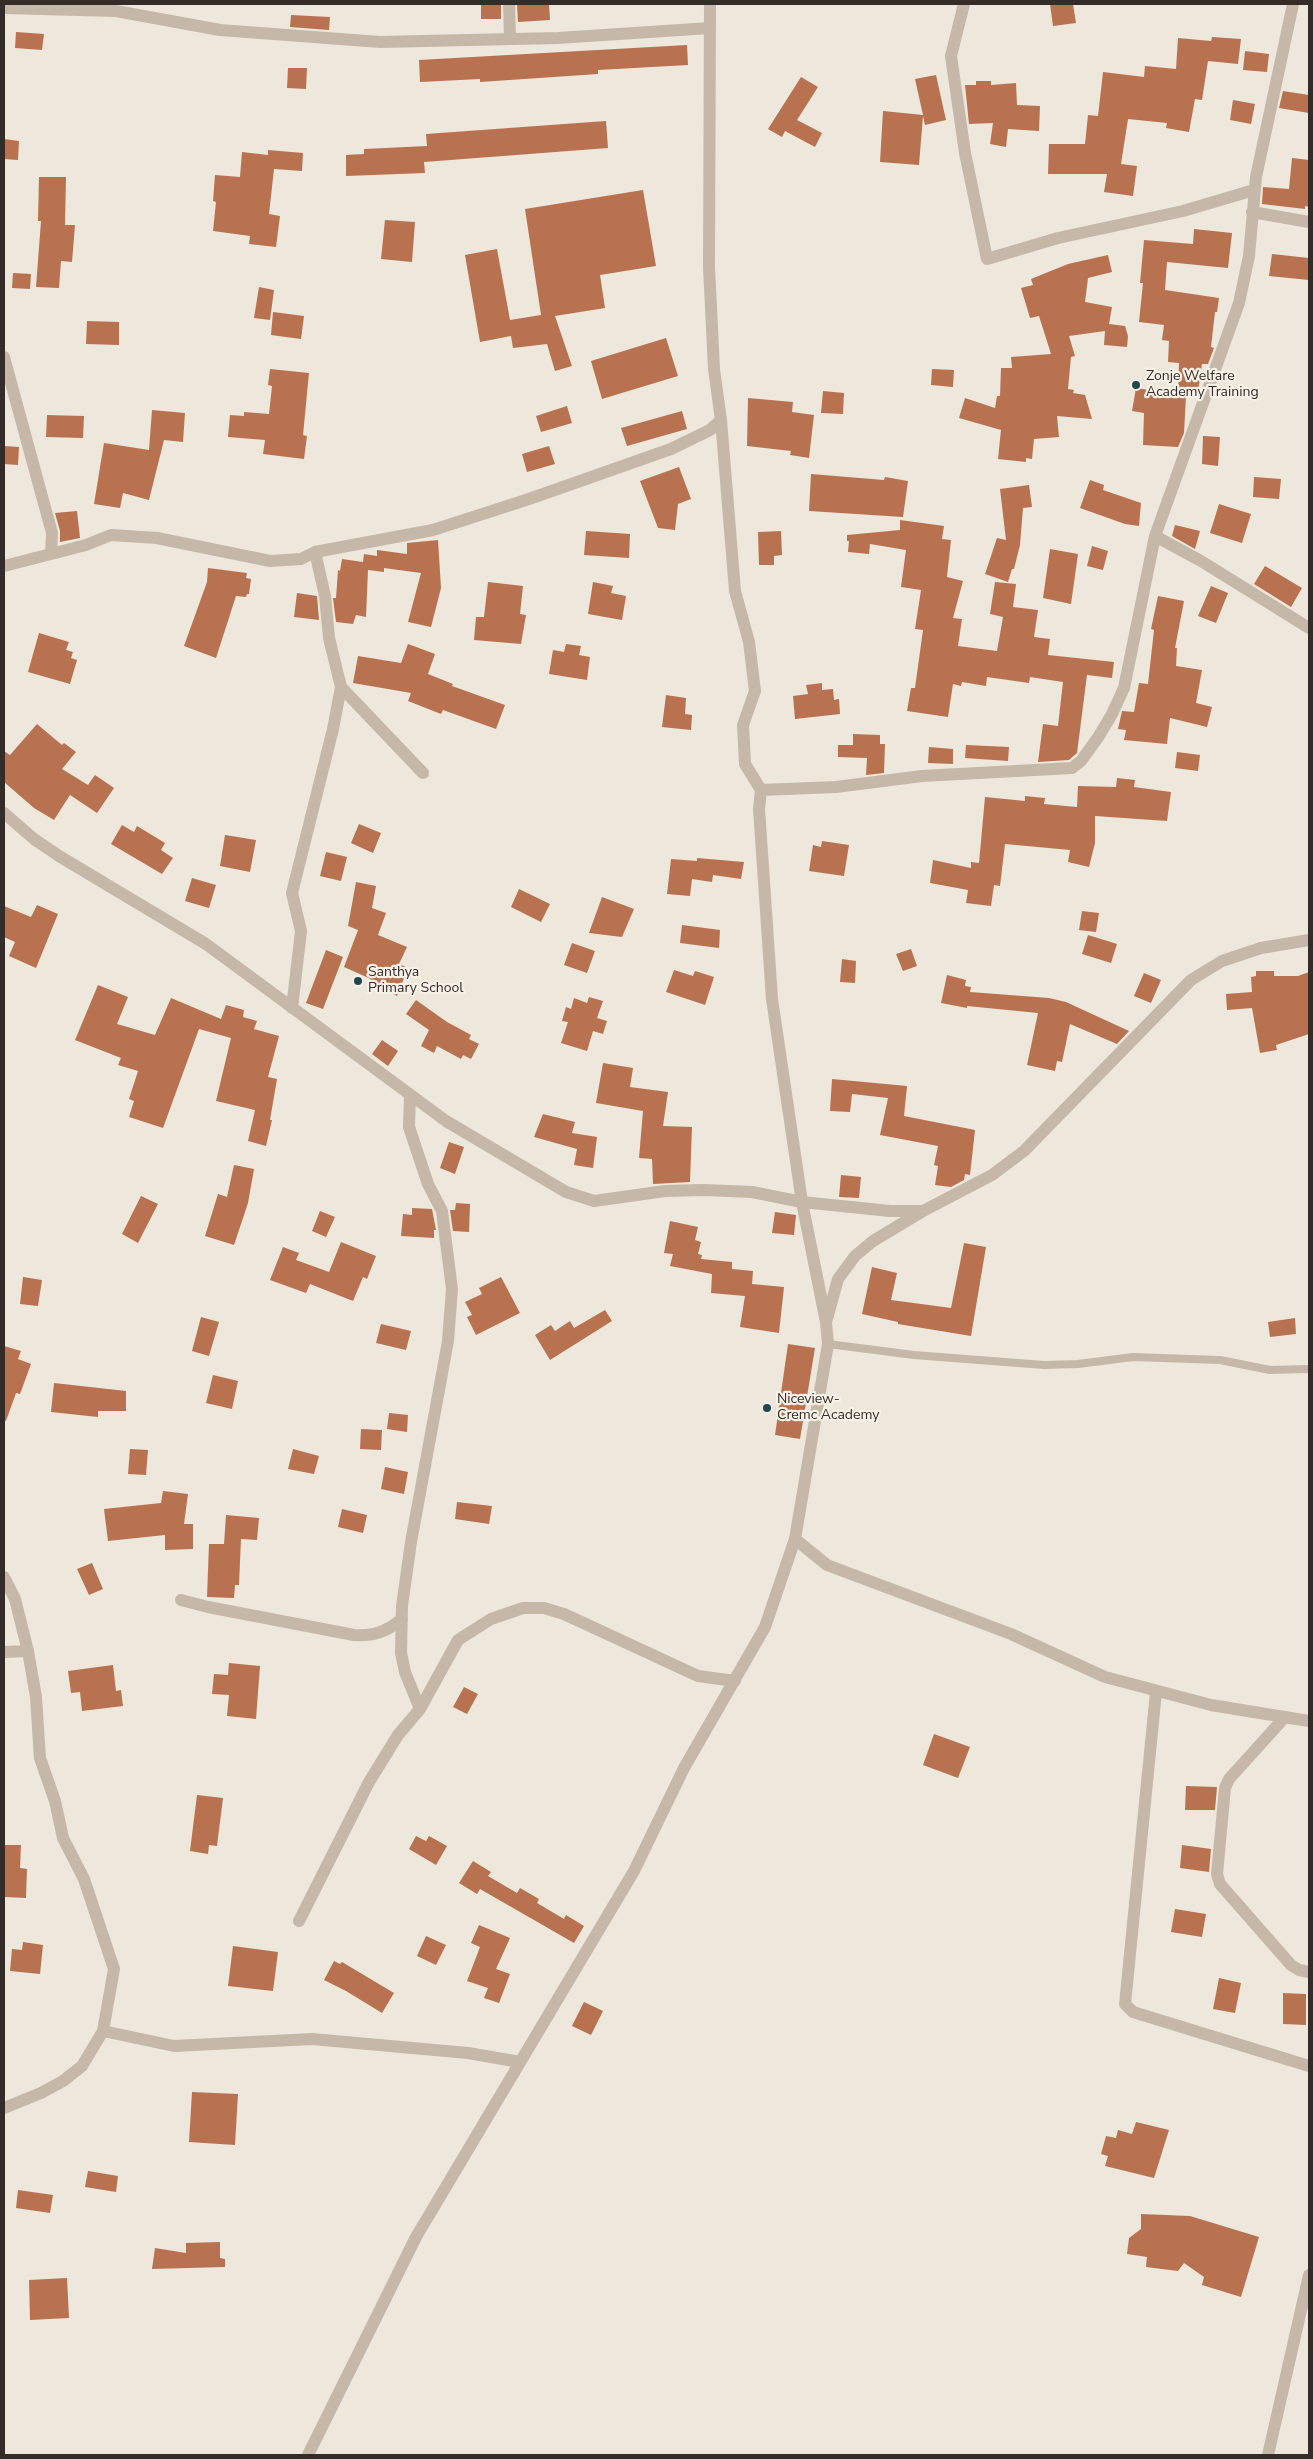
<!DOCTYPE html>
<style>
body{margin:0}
#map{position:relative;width:1313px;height:2459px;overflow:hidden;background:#eee7db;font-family:"Nunito Sans",sans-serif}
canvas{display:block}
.frame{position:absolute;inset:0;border:5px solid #332c28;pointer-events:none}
</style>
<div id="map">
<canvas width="1313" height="2459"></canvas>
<div class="frame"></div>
</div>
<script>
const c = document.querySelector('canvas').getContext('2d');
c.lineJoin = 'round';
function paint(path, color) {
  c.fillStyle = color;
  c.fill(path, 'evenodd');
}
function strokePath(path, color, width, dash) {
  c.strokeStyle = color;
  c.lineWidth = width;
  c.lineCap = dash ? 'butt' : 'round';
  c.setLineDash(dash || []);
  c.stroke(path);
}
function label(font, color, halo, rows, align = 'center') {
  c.font = font + ' "Nunito Sans",sans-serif';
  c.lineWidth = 4.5;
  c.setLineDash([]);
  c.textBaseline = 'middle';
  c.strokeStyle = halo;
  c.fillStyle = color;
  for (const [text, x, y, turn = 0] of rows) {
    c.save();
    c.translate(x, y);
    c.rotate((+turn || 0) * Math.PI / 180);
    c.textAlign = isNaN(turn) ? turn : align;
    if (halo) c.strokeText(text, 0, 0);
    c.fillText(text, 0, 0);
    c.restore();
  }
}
const building = new Path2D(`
 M481,4H501V19H481Z
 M517,4H549L550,20L518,22Z
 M1050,4H1073L1076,23L1053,26Z
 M291,15L330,17L329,30L290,27Z
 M16,32L44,34L42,50L15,48Z
 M1212,37L1241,39L1238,64L1208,61L1202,100L1195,99L1189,132L1166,128L1167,123L1128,119L1121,164L1137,166L1133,196L1104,192L1107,174H1048L1049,144H1085L1088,115L1098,116L1103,72L1144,77L1145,66L1176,69L1178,38L1211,41Z
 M687,45L688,65L598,70V74L480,82V79L420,82L419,60Z
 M1245,51L1269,54L1267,72L1243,70Z
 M288,68H307L306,89L287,88Z
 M936,75L946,120L925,125L923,116L919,165L880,162L883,111L923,115L915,79Z
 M801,77L818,87L797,120L822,133L815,147L785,131L782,137L768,129Z
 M976,81H991V85L1016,83L1017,105L1040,106L1039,131L1008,129L1006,147L990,144L993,123L969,124L965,85H976Z
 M1283,91L1309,95V113L1279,108Z
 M1233,100L1255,104L1251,124L1230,120Z
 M606,121L608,148L424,162L425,173L346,176V155L364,154V149L427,146L426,134Z
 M4,139L19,141L18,160L4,159Z
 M268,150L303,153L302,171L274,169L269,214L280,216L276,247L249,244L250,236L213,231L216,202L213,201L215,175L240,177L242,152L268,155Z
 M1292,158L1309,160V207L1305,206V209L1262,204L1263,187L1289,189Z
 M39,177H66L65,225H75L72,262L61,261L59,288L36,287L41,221H38Z
 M643,190L656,266L600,275L605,308L555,316L572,366L555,371L547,344L513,348L511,336L480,342L465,255L497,249L510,320L541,315L525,209Z
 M385,220L415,222L412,262L381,259Z
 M1194,229L1232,233L1228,268L1167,262L1165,290L1219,298L1217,312H1215L1211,347L1214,348L1208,364H1202L1198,392L1178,390L1179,363L1168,362L1169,341L1162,340L1164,325L1139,322L1143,283H1140L1144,240L1193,244Z
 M1272,254L1309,258V280L1269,276Z
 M1108,255L1112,272L1088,278L1085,302L1112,307L1109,324L1125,326L1128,336L1127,347L1104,345L1105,331L1069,336L1075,356L1071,357L1068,389L1074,390L1073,393L1085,395L1092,419L1057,416L1059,437L1034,439L1032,459L1026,458V462L998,459L1001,430L959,418L965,398L995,408L997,396H1000L1001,368H1012L1011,357L1051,354L1039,316L1030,318L1021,288L1033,285L1031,279L1068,264Z
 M13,273L31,274L30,289L12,288Z
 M259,287L274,290L270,320L254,318Z
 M273,312L304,316L301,339L271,335Z
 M87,321L119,322V345L86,344Z
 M666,338L678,376L602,399L591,361Z
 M270,369L309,373L303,435L307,436L304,459L263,454L265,440L228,437L230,415L244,416V412L269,414L272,386L268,385Z
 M932,369L954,370L953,387L931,385Z
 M1136,388L1186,396L1184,433L1178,447L1143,445L1144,413L1132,411Z
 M823,391L844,393L843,414L821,413Z
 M748,398L793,402L792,412L814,415L809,458L790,455L791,451L747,446Z
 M567,406L572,423L541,432L536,416Z
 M152,410L185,413L183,442L164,440L149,500L123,493L120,508L94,504L104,443L149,450Z
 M682,411L687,429L627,446L621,428Z
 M47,415L84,416L83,438L46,437Z
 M1203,436L1220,437L1218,466L1202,464Z
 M4,446L19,447L18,465L4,464Z
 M549,446L555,464L527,472L522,454Z
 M679,467L691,499L678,504L675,530L658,528L640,481Z
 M811,474L884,480L885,477L908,481L903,517L809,511Z
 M1254,477L1281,479L1279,499L1253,497Z
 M1090,480L1104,485L1103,490L1141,503L1139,526L1125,524L1080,508Z
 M1029,485L1032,507L1023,508L1020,545L1014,569H1012L1008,582L985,574L997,538L1006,540L1000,489Z
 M1219,504L1251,514L1242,543L1210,533Z
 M77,511L80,538L60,542V531L55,513Z
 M900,520L944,526L942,539L951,540L947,577L963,581L953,618L962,619L958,646L997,651L1003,617L990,614L995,582L1016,584L1013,607L1038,610L1034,637L1050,639L1048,655L1114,662L1112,678L1087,675L1077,753L1069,760L1038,762L1043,724L1058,726L1063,682L1030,677L1029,683L987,677L986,686L962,682L961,686L953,684L948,717L907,711L911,688H915L923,630L915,629L921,590L901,587L906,550L870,544L869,554L848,552L849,541H847V535L900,530Z
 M1175,525L1200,531L1195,549L1172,536Z
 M586,531L630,534L629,558L584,555Z
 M781,531L782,555L774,556V565H759L758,532Z
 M438,540L441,588L431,627L408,622L421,573L384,568V572L368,570L366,617L356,615L353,624L336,622L333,598H336L338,570L340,571L342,559L363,562L364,554L377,556V550L407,554V543Z
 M1092,546L1108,551L1103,570L1087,566Z
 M1050,549L1078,554L1071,604L1043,598Z
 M1265,566L1302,588L1291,607L1254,584Z
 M208,568L247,573L246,578L251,579L249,594H247L246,597L236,596L216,658L184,646L207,582Z
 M488,582L523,586L520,614L526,615L521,644L474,640L476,617H484Z
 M593,582L613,586L611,593L626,596L622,620L588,614Z
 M1211,586L1228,593L1216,623L1198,616Z
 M297,593L317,596L319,620L294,617Z
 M1158,596L1184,601L1175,648H1177L1176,666L1202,670L1196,703L1212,707L1207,727L1170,718L1167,744L1124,740L1126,730L1118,729L1122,711L1134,712L1139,683L1148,684L1154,630L1151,629Z
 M39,633L69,642L66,650L73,652L71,658L77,660L70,684L28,672Z
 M408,644L435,654L428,674L453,684L452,686L505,705L496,729L443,710L441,714L408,701L411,693L353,683L358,656L401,663Z
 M566,644L581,646L579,655L590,657L587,680L549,674L553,650L564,652Z
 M822,683V690L833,689L834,700L839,699L840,714L795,719L793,696L808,694L806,685Z
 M666,695L686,698L685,714L692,715L691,730L662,727Z
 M37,724L62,745L64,743L76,752L62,769L88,785L95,775L114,788L97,813L70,795L54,820L34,808L4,782V751L10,755Z
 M853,734L880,735V744H885L884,773L866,775L867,758L838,757V745H853Z
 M966,745L1009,747L1008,761L965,758Z
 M929,747L953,749V764L928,763Z
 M1177,752L1200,755L1198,771L1175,768Z
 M1117,778L1135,780L1134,787L1171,792L1167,821L1095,816V843L1089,867L1068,862L1070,850L1005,844L1000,886L994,885L991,906L966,903L968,890L930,883L933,860L971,868V862L979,863L985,797L1025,801V796L1045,798L1044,804L1077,807L1078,786L1116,787Z
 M359,824L381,833L373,853L351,843Z
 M122,825L134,832L137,826L165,843L161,850L173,858L162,874L111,844Z
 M225,835L256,840L250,872L220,866Z
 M822,841L849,845L844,876L809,871L813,845L821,847Z
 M326,852L347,857L341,881L320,876Z
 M697,858L744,862L741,879L713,875L712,882L692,879L690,896L667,894L671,859L697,861Z
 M192,878L216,885L209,908L185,901Z
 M356,882L376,886L372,908L386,913L378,935L407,947L399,964L408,968L397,996L369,981L371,979L344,967L358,930L348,926Z
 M519,889L550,904L541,922L511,907Z
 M602,897L634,909L622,937L589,933Z
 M37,905L58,914L36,968L9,956L15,942L4,937V906L31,917Z
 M1082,911L1099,913L1096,932L1079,930Z
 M682,925L720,930L719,948L680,943Z
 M1088,935L1117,944L1111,963L1082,954Z
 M572,943L595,951L587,973L564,965Z
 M911,949L917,966L903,971L896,954Z
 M326,950L343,957L323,1009L306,1003Z
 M842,959L856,961L855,983L840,982Z
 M674,970L693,976L695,971L714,977L705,1005L666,992Z
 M1256,971H1274V976H1298L1309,972V1034L1276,1045L1277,1050L1260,1053L1252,1008L1227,1010L1226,994L1252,992L1251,977L1256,976Z
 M1144,973L1161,980L1151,1003L1134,996Z
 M947,975L966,980L965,986L971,987L970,992L1049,998L1066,1002L1129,1031L1117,1044L1070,1024L1062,1062L1057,1061L1055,1071L1027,1065L1038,1013L967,1006V1008L941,1003Z
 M98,985L128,997L117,1024L155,1035L171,998L221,1019L226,1005L244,1010L243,1017L257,1021L254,1029L279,1036L268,1077L277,1079L270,1120H272L266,1146L248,1141L255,1110L216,1101L231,1038L199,1029L163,1128L129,1117L134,1101L129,1099L138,1071L118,1065L121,1058L75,1040Z
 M589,997L603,1001L597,1018L607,1021L603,1034L593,1031L587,1051L561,1043L568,1022L562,1021L566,1007L571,1009L574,998L587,1003Z
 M416,1000L447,1022L471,1035L469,1039L479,1044L471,1059L463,1055L461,1059L437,1046L434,1053L421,1046L429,1030L406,1014Z
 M382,1040L398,1051L388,1066L372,1054Z
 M603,1063L633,1068L630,1087L668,1092L663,1126L692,1127L690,1182L653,1184L652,1159L639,1158L643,1111L596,1103Z
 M832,1079L907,1086L904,1116L975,1130L970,1175L965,1174L964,1180L951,1187L935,1185L938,1166L934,1165L938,1146L880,1135L888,1098L852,1094L850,1112L830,1111Z
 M543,1114L575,1122L572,1133L597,1137L593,1168L574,1165L577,1149L534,1137Z
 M449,1142L464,1147L455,1174L440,1168Z
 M234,1165L254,1169L248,1203L234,1245L205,1236L218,1194L227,1197Z
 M841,1175L861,1177L859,1198L839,1197Z
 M141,1196L158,1204L138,1243L122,1234Z
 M456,1203L470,1204L469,1232L453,1231L450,1210H455Z
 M412,1208L432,1209L436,1230H434V1238L401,1236L403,1214L412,1215Z
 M320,1211L335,1217L326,1237L312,1231Z
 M775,1212L796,1215L794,1235L772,1233Z
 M670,1221L698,1227L695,1240L701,1242L698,1254L702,1255L701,1259L732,1262V1269L753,1271L752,1284L784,1287L779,1333L740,1327L745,1296L711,1293L712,1274L670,1266L673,1254L664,1253Z
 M341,1242L376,1256L367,1279L363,1277L353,1301L310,1284L306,1293L270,1280L283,1247L299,1253L296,1260L329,1272Z
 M964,1243L986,1247L971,1336L898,1324V1322L862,1314L872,1267L897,1273L891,1300L951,1308Z
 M23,1277L42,1280L38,1306L20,1304Z
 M501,1277L520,1313L476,1335L467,1317L472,1315L465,1302L482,1294L479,1288Z
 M605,1310L612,1321L550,1360L535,1335L551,1325L555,1331L570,1321L574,1328Z
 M201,1317L219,1322L209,1356L192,1351Z
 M1295,1318L1296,1334L1270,1337L1268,1322Z
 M381,1324L411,1331L406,1350L376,1343Z
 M788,1344L815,1348L800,1439L775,1435Z
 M4,1346L21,1351L18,1359L31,1364L20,1394L16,1393L6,1421L4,1420Z
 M213,1375L238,1381L232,1409L206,1403Z
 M54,1383L126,1391V1411H98V1417L51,1412Z
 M389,1413L408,1415L407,1432L387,1429Z
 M361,1429L382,1430L381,1450L360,1449Z
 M130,1449L148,1450L146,1475L128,1474Z
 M293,1449L319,1456L314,1474L288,1469Z
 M385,1467L408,1472L404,1494L381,1489Z
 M163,1491L188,1494L184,1524H193V1549L165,1550V1535L108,1541L104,1509L161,1503Z
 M457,1502L492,1506L489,1524L455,1519Z
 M342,1509L367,1515L363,1533L338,1527Z
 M226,1515L259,1518L257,1540L241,1539L239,1585H235L234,1598L207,1597L209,1544H224Z
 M92,1563L103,1589L89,1595L77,1569Z
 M229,1663L260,1666L256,1719L227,1716L229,1695L212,1694L214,1674L228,1675Z
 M113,1665L116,1691L121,1690L123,1706L82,1711L80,1692L71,1693L68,1671Z
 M464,1687L478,1694L467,1714L453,1707Z
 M934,1734L970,1747L958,1778L923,1765Z
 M1186,1786L1217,1787L1215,1810H1185Z
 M197,1795L223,1798L217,1846L209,1845L208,1854L190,1851Z
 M416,1836L426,1841L429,1836L447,1846L436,1865L409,1849Z
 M4,1845H21L20,1868L27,1869L26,1898L4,1897Z
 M1182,1845L1211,1849L1209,1872L1180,1868Z
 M473,1861L491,1872L488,1876L517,1893L520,1888L539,1899L537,1903L564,1919L566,1915L584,1926L574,1943L480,1889L477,1894L459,1883Z
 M1175,1909L1206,1914L1202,1937L1171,1932Z
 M479,1925L510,1938L496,1969L510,1974L499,2003L484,1998L488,1988L467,1981L480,1947L471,1943Z
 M426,1936L446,1945L436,1965L417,1956Z
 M23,1942L43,1945L40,1974L10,1971L12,1949L22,1950Z
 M233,1946L278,1952L273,1991L228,1986Z
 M334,1961L340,1964L342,1962L394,1993L382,2013L346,1991L324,1980Z
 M1219,1978L1241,1983L1235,2013L1213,2009Z
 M1283,1993L1306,1994V2025L1283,2024Z
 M584,2002L603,2011L591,2035L572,2026Z
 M192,2092L238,2094L235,2145L189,2142Z
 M1136,2122L1169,2130L1154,2178L1105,2166L1108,2156L1101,2154L1106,2136L1116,2138L1118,2130L1132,2134Z
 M88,2171L118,2176L116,2192L85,2187Z
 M18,2190L53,2195L50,2213L16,2208Z
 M1141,2214L1190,2216L1259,2237L1241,2297L1202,2285L1204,2277L1184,2263L1178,2271L1146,2267L1147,2257L1127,2254L1129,2238L1141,2229Z
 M220,2242V2258L225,2259V2267L152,2269L155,2248L186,2253V2243Z
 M67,2278L69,2318L30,2320L29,2280Z`);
const service = new Path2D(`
 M828,1344L914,1355L1044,1365L1078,1364L1133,1357L1220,1360L1270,1370L1309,1369`);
const minor = new Path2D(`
 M509,4L510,39
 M964,4L951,56L965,153L987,259L1058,238L1183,211L1254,190
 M4,8L116,11L220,30L380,42L558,38L710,28
 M1252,212L1309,222
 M4,357L52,533L51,553
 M1155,536L1201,561L1309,628
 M315,552L325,596L329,638L341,687L423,773
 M4,566L86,545L111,535L157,538L270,561L301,559L315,552L433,530L529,499L671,449L710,430L721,420
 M761,790L836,787L922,776L1072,768L1081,761L1099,736L1112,714L1124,688L1155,536L1239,303L1249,256L1256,177L1293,4
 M4,813L34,839L59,856L206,944L446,1121L566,1192L594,1201L665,1191L703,1190L752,1192L802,1202L890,1211H923
 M292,1008L301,931L292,893L333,729L341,687
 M410,1095L409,1127L428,1184L442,1211L452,1289L448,1341L411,1542L402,1606L401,1653L405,1672L420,1709
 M827,1319L838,1279L855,1256L873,1241L923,1211L992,1175L1024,1151L1191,980L1222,961L1261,948L1309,940
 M795,1539L827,1565L1011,1634L1105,1677L1211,1705L1309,1721
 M4,1577L15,1599L28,1651L36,1697L40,1758L55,1801L63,1838L84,1879L114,1969L103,2031L82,2066L63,2081L41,2093L4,2108
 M181,1600L208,1607L354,1635C374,1636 386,1632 402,1619
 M4,1652L28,1651
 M1156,1692L1125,2004L1133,2012L1309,2066
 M1285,1717L1229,1779L1225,1788L1217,1874L1220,1884L1291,1965L1299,1970L1309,1972
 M299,1921L369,1782L398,1735L420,1709L458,1640L491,1619L523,1608H544L564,1614L698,1676L735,1681
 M103,2031L174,2046L312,2039L468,2053L520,2062
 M308,2455L416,2237L634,1871L684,1768L765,1627L795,1539L828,1344L826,1322L802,1202L772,999L759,809L761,790L745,764L743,725L755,691L749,642L735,591L721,420L714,369L709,267L710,4
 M1268,2455L1309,2275`);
const markers = [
 [1136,385,5,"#22484f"],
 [358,981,5,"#22484f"],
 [767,1408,5,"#22484f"]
];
const poiNames = [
 ["Zonje Welfare",1146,377],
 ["Academy Training",1146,393],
 ["Santhya",368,973],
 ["Primary School",368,989],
 ["Niceview-",777,1400],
 ["Cremc Academy",777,1416]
];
paint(building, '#b87250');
strokePath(service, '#c5b8a9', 8);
strokePath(minor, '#c5b8a9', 12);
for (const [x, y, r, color] of markers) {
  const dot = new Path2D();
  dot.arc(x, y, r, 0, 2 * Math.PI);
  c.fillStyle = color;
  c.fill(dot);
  strokePath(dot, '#f7f1e7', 2);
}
label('14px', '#332c28', '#f7f1e7', poiNames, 'left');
</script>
